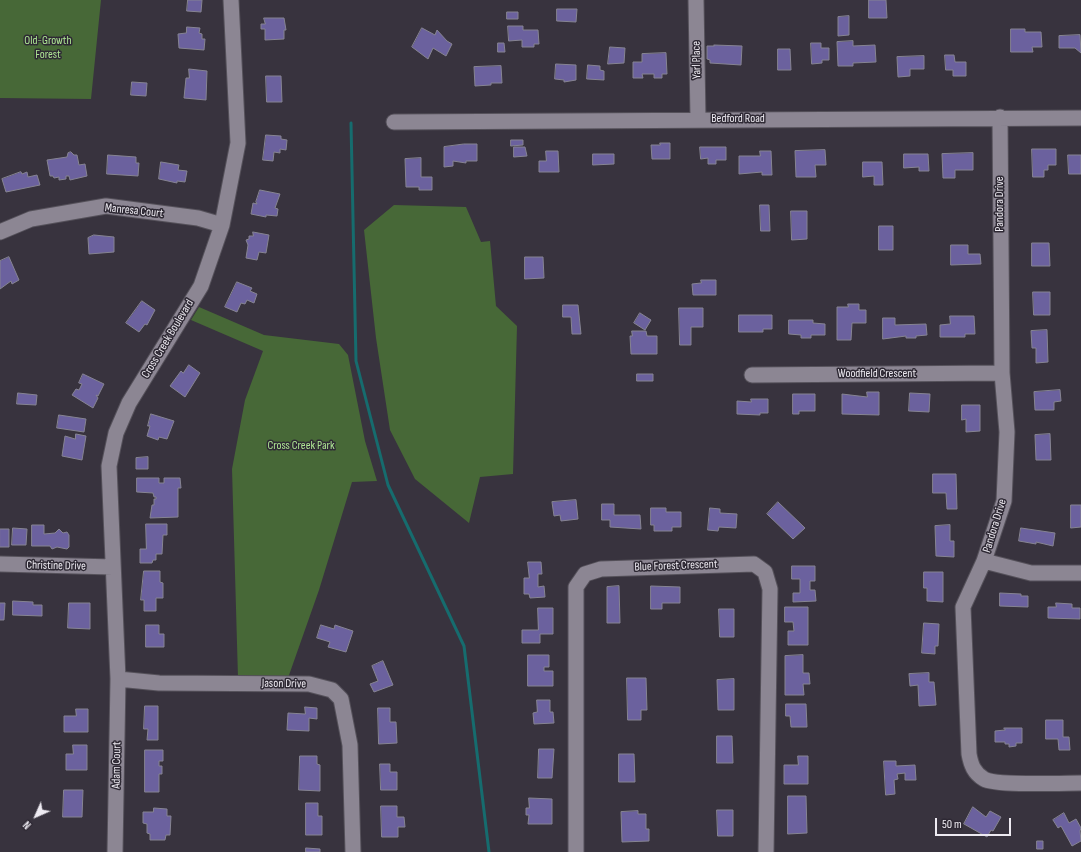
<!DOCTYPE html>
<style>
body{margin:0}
#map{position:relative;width:1081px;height:852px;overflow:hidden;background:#38333e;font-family:"Sofia Sans Condensed",sans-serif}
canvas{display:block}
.north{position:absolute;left:16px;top:796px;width:40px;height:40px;-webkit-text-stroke:3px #2e2934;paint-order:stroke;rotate:225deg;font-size:11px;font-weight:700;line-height:16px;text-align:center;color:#edeaf1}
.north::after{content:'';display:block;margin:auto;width:14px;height:18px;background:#edeaf1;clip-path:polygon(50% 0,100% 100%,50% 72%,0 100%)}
.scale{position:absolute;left:935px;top:818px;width:76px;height:18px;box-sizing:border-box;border:2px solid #edeaf1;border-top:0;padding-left:5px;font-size:12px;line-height:14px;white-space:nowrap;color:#edeaf1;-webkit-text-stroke:3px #2e2934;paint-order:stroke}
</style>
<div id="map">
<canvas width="1081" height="852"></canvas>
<div class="north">N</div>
<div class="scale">50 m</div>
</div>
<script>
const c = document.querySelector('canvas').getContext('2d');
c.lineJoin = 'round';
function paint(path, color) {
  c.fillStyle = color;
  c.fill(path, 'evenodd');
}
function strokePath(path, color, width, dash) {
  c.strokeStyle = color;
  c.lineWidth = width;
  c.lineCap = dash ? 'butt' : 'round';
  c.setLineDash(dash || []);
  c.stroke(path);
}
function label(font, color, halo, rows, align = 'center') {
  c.font = font + ' "Sofia Sans Condensed",sans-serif';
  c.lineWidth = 3;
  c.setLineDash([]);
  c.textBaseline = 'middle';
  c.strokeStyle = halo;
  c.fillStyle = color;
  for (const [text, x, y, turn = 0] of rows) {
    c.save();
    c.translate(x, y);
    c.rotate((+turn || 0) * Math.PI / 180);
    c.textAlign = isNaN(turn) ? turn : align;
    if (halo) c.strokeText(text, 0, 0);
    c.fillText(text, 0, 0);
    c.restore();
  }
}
const green = new Path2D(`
 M0,0H101L91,99L0,98Z
 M394,205L466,207L481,242L490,241L496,306L517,326L513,474L480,477L469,523L415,479L390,430L376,338L364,230Z
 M199,307L264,335L339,344L348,355L365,441L377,481L352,482L319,590L288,678H238L232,469L245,400L263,351L191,320Z`);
const stream = new Path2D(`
 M351,123L356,361L388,485L464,646L489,852`);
const building = new Path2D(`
 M188,0H202L201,12L187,11Z
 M869,0H886L887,18H869Z
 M557,9H577L576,22L557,21Z
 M507,12H518V19H507Z
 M849,16V35L838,36V17Z
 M264,18H284L286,30H284V39L265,40V29H261V24H265Z
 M508,26H523V30H538L539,44H534V47H522V40L509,41Z
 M187,27L200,28L199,33L202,34V39H205L204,50L179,48L178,34L186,33Z
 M422,28L435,35L437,30L447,41L452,44L446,56L433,48L428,59L412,47Z
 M1011,29H1025V32H1041L1042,47H1032L1033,52H1011Z
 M1080,35L1081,53L1075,48H1059V36Z
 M853,41V46L875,45L876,62L853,63V66H838L837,42Z
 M498,43H504L505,52H498Z
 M811,43H821V48H829V60H822V63L812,64Z
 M714,45L742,46L741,65L710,63V60L707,59V46H714Z
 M610,47L625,48L624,63L608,64Z
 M778,49H790L791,70H778Z
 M666,53L667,74H662V78H654V74H642L643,78H633V62H642V54Z
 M945,55H954L955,62H966V76H953V70H946Z
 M924,56V69H910V76L898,77L897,57Z
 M556,64L576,65V80L564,82V80L555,79Z
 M588,65L600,66V70L604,71V80L587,79Z
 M501,66L502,83H491V85L475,86L474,67Z
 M189,69L207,71L206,100L184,98L186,78H189Z
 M266,76H281L282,102H267Z
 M132,82L147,83L146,96L131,95Z
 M266,135L281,136V139L287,140L286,150L280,149V153L274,152L273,161L263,160Z
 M511,140H523V145L511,146Z
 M660,143H670V159H652L651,145H660Z
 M464,144H477V161H466V163L453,161V166L444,167V147Z
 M514,147H525L527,156L514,157Z
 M700,147H726V160H716V164H708V158L701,159Z
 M1032,149H1056V165H1048V170H1044V177H1033Z
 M825,150L826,165H815L816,177H796L795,151Z
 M546,151H558L559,172H539V161H546Z
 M760,151H771L772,175H762V172L739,174V156H760Z
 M71,152L74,155H77L79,165L85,164L87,176L70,180L69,176H66V179L59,180V177L54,178L53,176H50L47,160L67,157L68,153Z
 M973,153V170H955V178H943L942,154Z
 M593,154H614V164L593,165Z
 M904,154H928L929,171H919V167L904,168Z
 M108,155L136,157V163H139L138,176L107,174Z
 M1068,155H1081V174H1069Z
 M421,158V177H432V190H419V187H406L405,159Z
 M161,162L179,165L178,170L187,171L185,182L177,181V183L159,179Z
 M863,162H882L883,185H874V176L863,177Z
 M21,172L22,174L27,172L28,177L37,175L40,185L6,192L2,179Z
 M260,190L280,194L275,208L278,209L277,216L266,215V217L251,214L253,203L257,204L256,202Z
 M760,205H769L770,231H761Z
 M791,211H807V239L792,240Z
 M879,226H893V250H879Z
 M253,232L269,235L266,253L259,252L257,260L246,258L248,245L246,240L249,239V236H253Z
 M94,235L114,237V252L89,254L88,238Z
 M1032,243H1049L1050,266H1032Z
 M951,245H968V254H980L981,264L951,265Z
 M9,257L19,280L12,284L11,281L0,289V261Z
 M525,257H543L544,278L525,279Z
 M701,280H716V295H693L692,284L701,283Z
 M237,282L252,288L250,291L257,294L254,303L247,300L245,304L241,303L237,312L225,307Z
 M1033,292H1050V315H1034Z
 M142,301L155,310L147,325L145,324L139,332L126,323Z
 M848,304H859V310H866V323H852L851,340H837V307H848Z
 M563,305H578L581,334H572L571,317H563Z
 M679,308H703V327H691V345H680Z
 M640,313L651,320L645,330L634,323Z
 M739,315H772V329H763V332H739Z
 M950,316H974L975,334H965V337H940V325L950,324Z
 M883,318H895V325L926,324L927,335L916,336V338H906V336L883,339Z
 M789,320H813V323L825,324V335H811V338H801V335L789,334Z
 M1047,330L1048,362L1036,363V348H1032L1031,331Z
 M632,331H646L647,336H657V354H631L630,336H632Z
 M189,365L200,373L185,397L170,386L181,371L183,373Z
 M83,374L104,384L98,396L96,395L98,398L93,408L72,395L76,389L79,390L82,384L79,383Z
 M637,374H653V381H637Z
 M1060,390L1061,401L1054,402V410H1035L1034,392Z
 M867,392H879V415L842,414V394L867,397Z
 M18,393L37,395L36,405L17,404Z
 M910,393L930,394L929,412L909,411Z
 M793,394H815V411H799V414H793Z
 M751,399H768V413H760V415L737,414V401L751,402Z
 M962,405H980V431L966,432V419L962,420Z
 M151,414L174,421L167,439L159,437L158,440L147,436L150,426H148Z
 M59,415L86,419L84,432L57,428Z
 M76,434L86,436L82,460L62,456L65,436L75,439Z
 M1050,434L1051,460H1036L1035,435Z
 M148,457V469H136V458Z
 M933,474H956L957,509H947L946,493H933Z
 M137,478H159V483H164V478H180L181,488H178V517L150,518L152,505H154V499H156V497H154L153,493L137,492Z
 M576,500L578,519L561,521L560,515L554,516L552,502Z
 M778,502L805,528L793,539L767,514Z
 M602,504H614V515H640L641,529L610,527V520H602Z
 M1071,505H1081V527L1071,528Z
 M651,508H666V512H681V527H672V531H654V525H651Z
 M710,508L720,509V513L737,514L736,528L719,527L718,531L708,530Z
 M146,524H167V535H163L162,554H156V560H153L152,563H140V549H146Z
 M32,525H44V534L55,533L59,529L63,533L67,532L69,535V547L67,549L57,547L52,549L50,546H32Z
 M950,525V541H954V557L936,556L935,526Z
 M13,528L27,529L26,545H12Z
 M1021,528L1055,533L1053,546L1036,542V544L1019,541Z
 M0,529H9V547H0Z
 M528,562H541L542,574H538V587L544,586L545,597L530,598L529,594H524V578H529Z
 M792,566H815V581H810V590H815L816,601L793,602V593H800V579H792Z
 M144,571H160V582L163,583V598H156V611H144V600H141Z
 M924,572H943V602L927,601V588H924Z
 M619,586L620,623H607V587Z
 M651,586L680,587V603H662V609H651Z
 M1000,593L1021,594V596H1028V607L1000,606Z
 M13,601L33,602V605H42V616L13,615Z
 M0,603H5L4,620H0Z
 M69,603H90V629L68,628Z
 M1056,603L1072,604V608H1080V619L1048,618V607H1056Z
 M785,607H808V645H788V631H794L793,622H785Z
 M538,608H553V634H540V643H522V630H538Z
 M719,609H734V637H720Z
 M924,623L939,624L938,646H935V654L922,653Z
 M146,625H159V634H164V647H146Z
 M321,625L334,629L335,625L353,631L346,652L328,647L330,642L317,638Z
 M528,655H549V667H544V671H553V686H528Z
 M803,655V673H809L810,684H803L804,695H785V656Z
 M383,661L393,685L374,692L370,684L378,681L372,666Z
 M929,673V682H934L936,705L919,706L918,685L910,686L909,674Z
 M627,678H646L647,710H641V720H628Z
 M734,679V710H718L717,680Z
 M537,700H550V712H553L554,723L534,724L533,713L537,712Z
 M786,704H806L807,727H791L790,716H786Z
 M145,706H158V740H147L148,729H144Z
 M305,707L317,708V719L309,718V731L287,730L288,713L305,714Z
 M378,708H390V722H396L397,743L379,744Z
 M76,709H88V732H64V716H76Z
 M1046,720H1063V737H1069L1070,750H1059L1058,739H1046Z
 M1004,728H1022V743H1016V746L1009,747V744H1005V742H995V731L1005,730Z
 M717,736H732L733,763H717Z
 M73,745H87V770H66V754H73Z
 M539,749H554L552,778H538Z
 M145,750H163V761H159V766H162V774H159V792H145Z
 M619,754H634L635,782H619Z
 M300,756H317V764L320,765V791L299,790Z
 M798,756H808V784H784V765H798Z
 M884,761H896V766L915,765L916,780H905V773L897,774L898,779L894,780L895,794L886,795Z
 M380,764H390V772H397V790H381Z
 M64,790H83L82,817H63Z
 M788,796H806L807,833L788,834Z
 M529,798L552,799V824H528L529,815H526V808H529Z
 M306,803H318V816H322V835H306Z
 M381,806H397V817H404L405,827H398V837H382Z
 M973,807L986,817L990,811L1001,817L993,831L991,830L987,837L964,824Z
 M154,808L167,809V816H171L170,835H166L165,840H150V834L147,833V824L143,823V812H153Z
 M717,810H733V836H718Z
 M638,811V814H646V829H649V841L622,842L621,812Z
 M1064,813L1069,823L1076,819L1081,828L1080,831L1081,841L1072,846L1061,826L1058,828L1053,820Z
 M1037,841H1043V849H1037Z
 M306,848L320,849V852H306Z`);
const minor = new Path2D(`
 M696,0L698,119
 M1000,117L1002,373L1007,432L1004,501L984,561L963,607L969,754C971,765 974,773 984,779C996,786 1064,783 1081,783
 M394,122L1081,118
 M0,232L31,219L106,206L198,218L222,225
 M752,375L1002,373
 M984,561L1031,573H1081
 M0,564L113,567
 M118,679L159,683L309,684L332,690L341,699L350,745L353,852
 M115,852L118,679L109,466L116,433L129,403L201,286L222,225L238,143L231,0
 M576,852V587L585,574L601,569L754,564L765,572L770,589L766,852`);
const parkNames = [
 ["Old-Growth",48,41],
 ["Forest",48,55],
 ["Cross Creek Park",301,446]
];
const streetNames = [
 ["Yarl Place",697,60,-91],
 ["Bedford Road",738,119],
 ["Pandora Drive",1000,204,-90],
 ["Manresa Court",134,211,6],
 ["Cross Creek Boulevard",168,339,-59],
 ["Woodfield Crescent",877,374],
 ["Pandora Drive",995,526,-73],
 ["Christine Drive",56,566,1],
 ["Blue Forest Crescent",676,566,-2],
 ["Jason Drive",284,684,1],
 ["Adam Court",117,765,-89]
];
paint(green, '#476837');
strokePath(stream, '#166c6e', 3);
paint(building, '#6b619e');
strokePath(building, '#868492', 1);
strokePath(minor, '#55515a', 17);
strokePath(minor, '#8c8693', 15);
label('12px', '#aee693', '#2e2934', parkNames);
label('12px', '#edeaf1', '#2e2934', streetNames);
</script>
